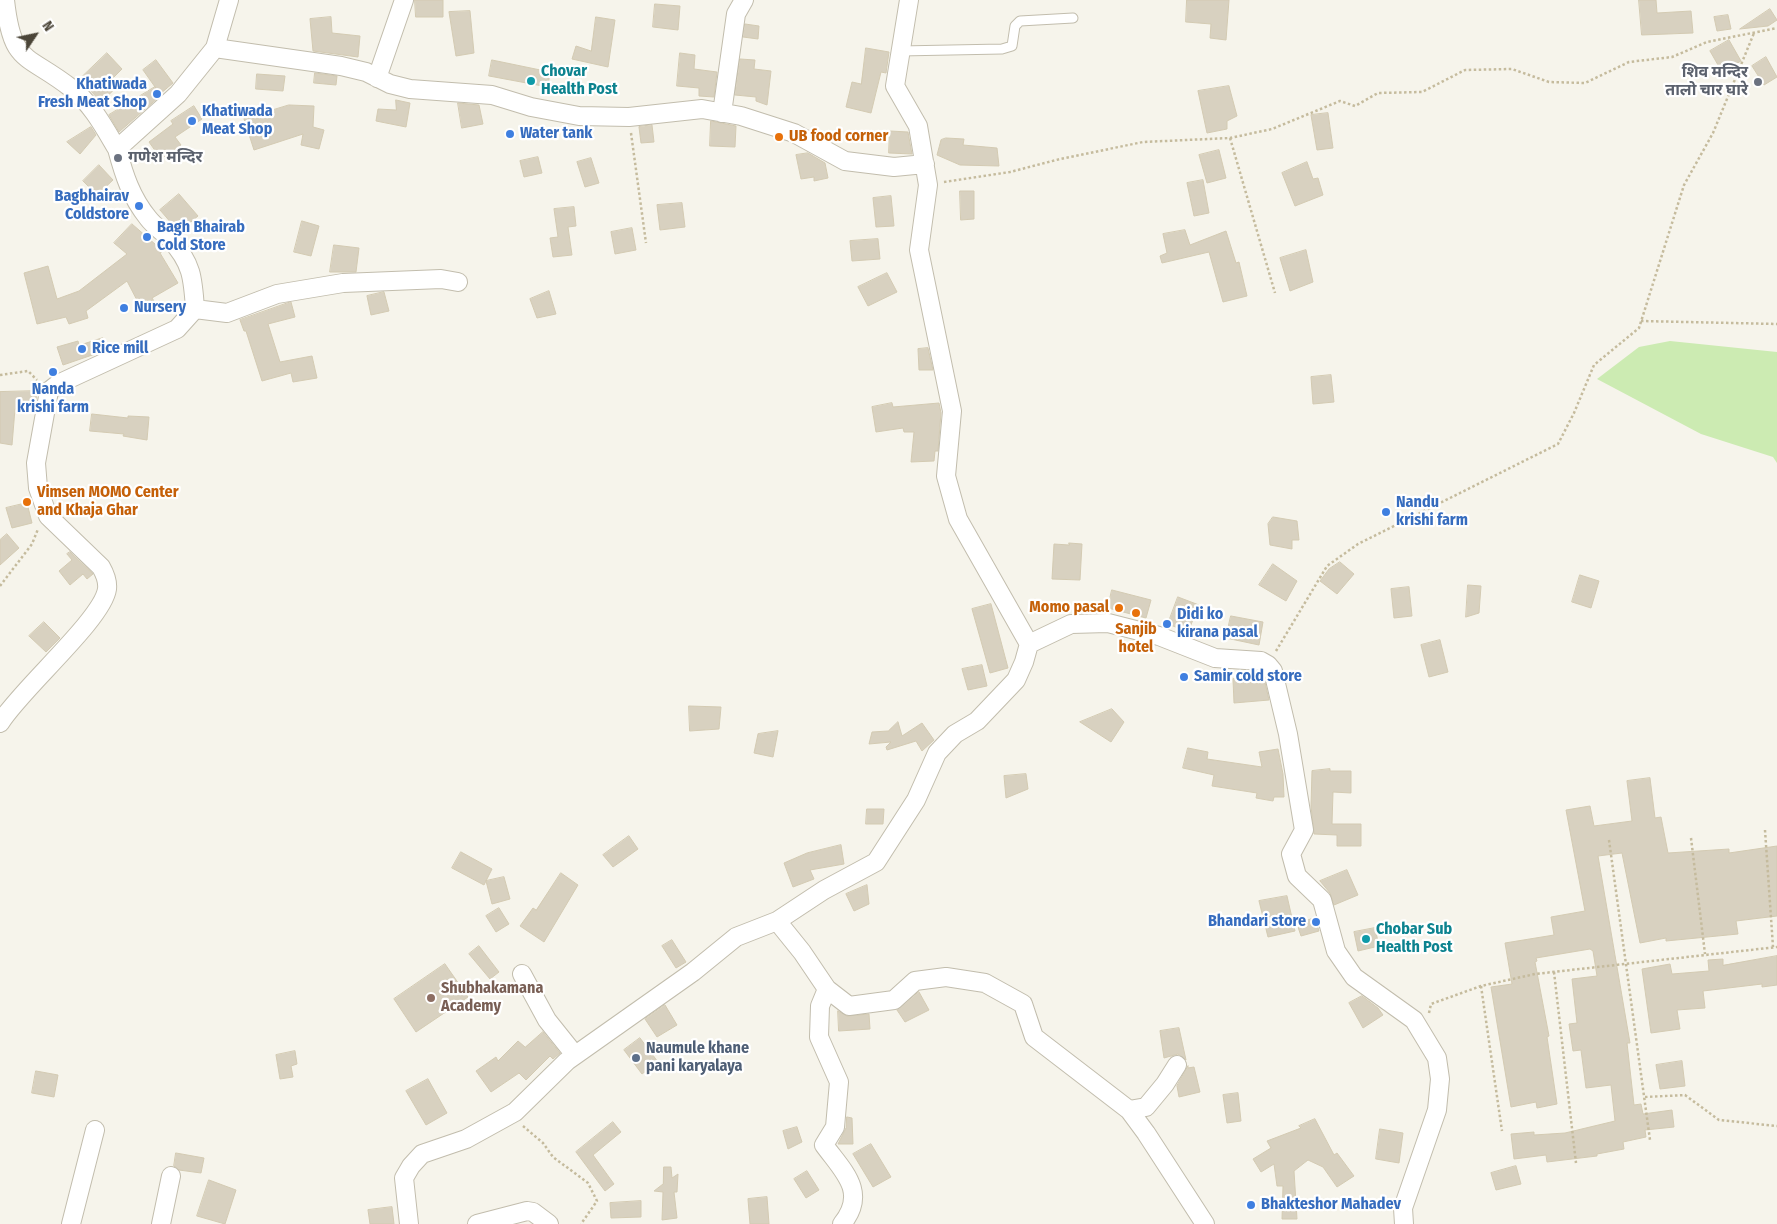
<!DOCTYPE html>
<meta charset="utf-8">
<style>
body{margin:0}
#map{position:relative;width:1777px;height:1224px;overflow:hidden;background:#f6f4eb;font-family:"Fira Sans Condensed",sans-serif}
canvas{display:block}
.north{position:absolute;left:10px;top:10px;width:50px;height:50px;-webkit-text-stroke:4px #fff;paint-order:stroke;rotate:56deg;font-size:14px;font-weight:700;line-height:20px;text-align:center;color:#4b4538}
.north::after{content:'';display:block;margin:auto;width:18px;height:22px;background:#4b4538;clip-path:polygon(50% 0,100% 100%,50% 72%,0 100%)}
</style>
<div id="map">
<canvas width="1777" height="1224"></canvas>
<div class="north">N</div>
</div>
<script>
const c = document.querySelector('canvas').getContext('2d');
c.lineJoin = 'round';
function paint(path, color) {
  c.fillStyle = color;
  c.fill(path, 'evenodd');
}
function strokePath(path, color, width, dash) {
  c.strokeStyle = color;
  c.lineWidth = width;
  c.lineCap = dash ? 'butt' : 'round';
  c.setLineDash(dash || []);
  c.stroke(path);
}
function label(font, color, halo, rows, align = 'center') {
  c.font = font + ' "Fira Sans Condensed","Noto Sans Devanagari",sans-serif';
  c.lineWidth = 4.5;
  c.setLineDash([]);
  c.textBaseline = 'middle';
  c.strokeStyle = halo;
  c.fillStyle = color;
  for (const [text, x, y, turn = 0] of rows) {
    c.save();
    c.translate(x, y);
    c.rotate((+turn || 0) * Math.PI / 180);
    c.textAlign = isNaN(turn) ? turn : align;
    if (halo) c.strokeText(text, 0, 0);
    c.fillText(text, 0, 0);
    c.restore();
  }
}
const green = new Path2D(`
 M1670,341L1777,352V463L1773,457L1701,434L1597,379L1639,347Z`);
const building = new Path2D(`
 M415,0H443V17H416Z
 M1187,0H1229L1226,40L1210,38L1211,24L1186,22Z
 M1639,0H1656L1657,13L1691,11L1693,33L1642,35Z
 M655,4L680,6L678,30L653,27Z
 M1770,9L1777,20L1768,26L1740,29Z
 M470,11L474,53L456,56L449,12Z
 M1728,15L1731,29L1717,31L1714,17Z
 M331,17L332,33L360,36L358,57L313,51L310,19Z
 M596,17L615,20L608,67L572,59L576,46L591,51Z
 M745,24L759,26L758,39L743,37Z
 M1729,40L1741,61L1722,72L1710,51Z
 M866,48L889,52L886,73L881,72L871,113L846,107L852,82L861,84Z
 M107,53L122,69L113,78L119,85L101,102L80,79Z
 M680,53L695,55L694,69L717,72L714,97L699,96V88L677,86Z
 M1766,57L1777,77L1764,85L1752,66Z
 M740,59L755,60L754,69L771,71L767,105L756,101V97L735,95Z
 M156,60L173,83L160,94L143,70Z
 M492,60L550,72L548,87L489,76Z
 M315,73L337,76L336,85L314,83Z
 M257,74L285,76L283,91L256,89Z
 M1229,86L1237,116L1227,121V129L1207,133L1198,91Z
 M155,87L160,96L119,132L109,115Z
 M396,100L410,103L406,127L376,121L378,109L396,110Z
 M458,103L479,105L483,124L462,128Z
 M289,105L314,106L313,127L324,130L319,149L301,145L303,134L254,150L244,119Z
 M194,106L202,119L175,137L181,145L161,159L149,142L173,124L171,121Z
 M1328,113L1333,148L1317,150L1311,115Z
 M711,121L736,126L735,147L710,146Z
 M652,125L654,142L641,143L639,127Z
 M91,127L96,135L80,154L67,142Z
 M890,131L908,132L912,154L889,153Z
 M946,138L964,139L963,145L997,148L999,166L960,165L937,155L941,140Z
 M1219,150L1226,178L1207,183L1199,155Z
 M808,153L825,163L828,178L814,181V177L801,179L796,155Z
 M538,157L542,173L524,177L520,161Z
 M591,158L599,183L585,187L577,162Z
 M1307,162L1313,179L1318,178L1323,195L1295,206L1282,173Z
 M99,165L113,180L97,195L83,181Z
 M1203,180L1209,213L1194,216L1187,183Z
 M960,191H974V219L961,220Z
 M179,194L198,216L179,232L160,210Z
 M891,196L894,226L876,227L873,198Z
 M682,203L685,227L660,230L657,205Z
 M574,207L576,226L568,227L572,255L553,257L550,238L558,237L554,209Z
 M302,221L319,226L311,256L294,252Z
 M132,224L163,251L160,253L178,283L152,298L154,301L141,308L127,281L86,311L88,318L69,324L66,317L37,324L24,273L48,266L57,299L79,291L127,254L114,243Z
 M632,228L636,250L615,254L611,232Z
 M1185,230L1190,245L1226,231L1236,263L1239,262L1247,296L1223,302L1209,252L1162,263L1160,256L1167,253L1163,234Z
 M878,239L880,259L852,261L850,241Z
 M334,245L359,248L356,272H330Z
 M1306,250L1313,282L1290,291L1280,258Z
 M887,273L897,292L868,306L858,287Z
 M549,291L556,314L537,318L530,299Z
 M384,292L389,311L371,315L367,296Z
 M291,302L295,317L268,324L280,362L312,356L317,378L293,382L291,373L262,381L246,331H244L240,320Z
 M103,338L107,350L63,365L57,347L78,341L79,345Z
 M928,348L933,370H919L918,349Z
 M1331,375L1334,402L1313,404L1311,377Z
 M37,391L35,408L15,409L12,445L0,443V392Z
 M892,403L893,407L939,403L941,413L938,451H935L934,461L911,462L914,432H904L903,428L876,432L872,407Z
 M92,414L128,418V416L149,417L147,440L123,436L124,434L90,431Z
 M27,503L32,523L12,528L6,508Z
 M1273,517L1297,521L1299,540H1292V549L1270,545L1268,524Z
 M7,534L19,548L0,565V540Z
 M1069,543L1082,544L1080,580L1052,579L1054,544L1069,545Z
 M70,552L93,574L87,579L83,574L70,585L59,571L72,560L67,554Z
 M1340,562L1354,574L1337,594L1320,581L1329,569Z
 M1273,564L1297,581L1286,601L1259,585Z
 M1580,575L1599,581L1591,608L1572,602Z
 M1468,585L1481,586L1479,613L1466,617Z
 M1409,587L1412,616L1394,618L1391,589Z
 M1112,590L1151,600L1146,618L1108,608Z
 M1178,597L1199,605L1188,632L1168,624Z
 M991,604L1008,668L990,673L972,609Z
 M1231,616L1263,622L1259,645L1226,638Z
 M44,622L60,638L46,652L29,636Z
 M1440,640L1448,672L1429,677L1421,645Z
 M982,665L987,686L968,690L962,669Z
 M1264,678L1269,700L1234,703L1233,679Z
 M689,706L721,707L719,729L690,731Z
 M1112,709L1124,722L1111,742L1080,722Z
 M898,722L902,736L922,723L934,740L922,751L916,741L887,750L886,747L891,742L869,744L872,732L888,731Z
 M778,731L773,757L754,753L758,734Z
 M1188,748L1208,752L1207,759L1262,767L1259,752L1278,749L1283,774L1284,797H1274L1273,801L1256,798L1257,793L1212,786L1214,775L1183,768Z
 M1330,769V771H1351V793L1333,792L1332,824H1361V846H1337V835L1314,834L1311,806L1312,771Z
 M1026,774L1028,789L1006,798L1004,776Z
 M1650,778L1655,818L1661,817L1668,853L1729,849V853L1777,846V916L1736,921L1738,934L1666,941V938L1640,943L1622,853L1598,856L1630,1043H1627L1634,1105L1641,1104L1643,1114L1672,1110L1674,1127L1645,1130L1646,1137L1623,1142L1624,1149L1597,1154V1156L1547,1162L1546,1155L1514,1159L1511,1134L1534,1132V1135L1565,1133L1615,1121L1611,1085L1586,1088L1581,1050L1573,1051L1569,1024L1577,1023L1572,979L1597,976L1593,951L1590,949L1536,958L1537,961L1535,962L1549,1036L1547,1037L1557,1104L1537,1108L1536,1102L1511,1107L1491,987L1512,984L1505,943L1554,935L1551,917L1585,911L1566,810L1590,806L1594,826L1632,821L1627,781Z
 M867,809H884L883,824H866Z
 M629,836L638,849L613,867L603,855Z
 M841,845L844,864L810,870L814,879L793,887L784,863L807,853Z
 M461,852L492,869L484,885L452,868Z
 M1347,870L1358,895L1334,905L1330,893L1320,881Z
 M561,873L578,885L544,942L520,926L533,908L536,910Z
 M504,877L510,899L492,904L486,881Z
 M867,885L869,904L854,911L846,894Z
 M1287,896L1295,931L1268,937L1259,901Z
 M499,908L509,924L496,932L486,916Z
 M1315,918L1319,931L1301,936L1297,924Z
 M1375,928L1379,946L1358,951L1354,932Z
 M672,940L686,962L676,968L662,946Z
 M479,946L499,972L490,979L469,954Z
 M1777,956V985L1762,987V984L1703,991L1705,1008L1677,1010L1680,1029L1651,1033L1642,969L1670,964L1672,974L1709,971L1708,960L1723,959V965Z
 M445,964L468,997L416,1032L394,999Z
 M919,992L929,1010L905,1022L897,1010Z
 M1362,996L1378,1008L1383,1015L1363,1028L1349,1003Z
 M665,1005L677,1025L657,1037L645,1019Z
 M838,1011L847,1016L869,1014L870,1029L839,1031Z
 M1179,1028L1186,1060L1178,1054L1164,1058L1160,1031Z
 M543,1032L560,1053L553,1059L550,1056L526,1080L519,1073L491,1092L476,1071L496,1057L498,1061L518,1041L525,1047Z
 M640,1038L658,1062L642,1074L624,1050Z
 M295,1051L297,1064L291,1066L293,1077L280,1079L276,1055Z
 M1682,1061L1685,1086L1660,1089L1656,1065Z
 M1188,1066V1068L1194,1067L1200,1092L1179,1097L1177,1086Z
 M36,1071L58,1075L54,1097L32,1093Z
 M428,1079L447,1113L426,1125L406,1091Z
 M1238,1093L1241,1121L1227,1123L1223,1095Z
 M847,1117L852,1118L853,1144H838L846,1128Z
 M1315,1119L1334,1155L1337,1153L1354,1176L1337,1187L1323,1167L1308,1160L1294,1171L1297,1219H1282L1283,1186H1277L1274,1164L1261,1172L1253,1159L1271,1148L1267,1141L1301,1128L1299,1126Z
 M613,1122L621,1132L593,1155L614,1184L605,1191L576,1152Z
 M797,1127L802,1142L788,1149L783,1131Z
 M1380,1129L1403,1133L1399,1163L1376,1159Z
 M871,1144L891,1177L873,1187L853,1154Z
 M176,1153L204,1158L201,1173L179,1170L174,1166Z
 M1516,1166L1521,1184L1496,1190L1491,1173Z
 M664,1167H671L672,1178L678,1174L677,1192H674L677,1218L662,1220L663,1192L654,1191L663,1184Z
 M807,1171L819,1190L806,1198L794,1179Z
 M209,1180L236,1190L225,1224L197,1216Z
 M767,1197L769,1224H750L748,1199Z
 M641,1201V1217L611,1218L610,1203Z
 M392,1207L394,1224H370L368,1210Z`);
const path = new Path2D(`
 M631,133L646,243
 M1230,138L1275,293
 M944,182L1010,172L1060,159L1143,142L1230,138L1272,129L1340,101L1355,106L1378,93L1422,92L1465,70L1512,69L1549,82L1585,83L1629,62L1672,57L1707,42L1777,28
 M1641,321L1777,324
 M0,375L28,371L37,380
 M0,586L32,544L38,529
 M1276,651L1327,566L1358,544L1558,444L1574,413L1594,365L1639,328L1684,185L1713,133L1754,33
 M1765,830L1773,947
 M1691,838L1705,954
 M1609,840L1650,1140
 M1554,972L1576,1163
 M1481,986L1502,1131
 M1429,1013L1431,1004L1481,986L1535,974L1777,947
 M1645,1097L1685,1095L1719,1120L1777,1126
 M523,1126L543,1143L553,1157L588,1183L597,1201L581,1224`);
const service = new Path2D(`
 M900,51L1002,49L1012,46L1015,26L1020,21L1073,18`);
const minor = new Path2D(`
 M5,0C12,65 26,53 71,88C92,104 104,127 117,149
 M215,48L229,0
 M377,78L404,0
 M722,113L736,14L744,0
 M195,309L227,313L277,294L343,283L441,279L458,282
 M1029,644L1071,624L1108,623L1159,636L1215,658L1261,661L1268,665L1273,671L1288,734L1304,830L1291,854L1297,876L1322,900L1336,951L1354,977L1414,1020L1437,1058L1440,1079L1437,1110L1403,1208L1404,1224
 M0,723C20,690 103,619 107,589C108,581 105,574 101,567L48,516L38,488L36,463L49,391L58,384L177,329L195,309C193,278 192,263 170,239C163,232 154,226 148,218C131,197 124,175 117,149L178,94L215,48L341,66L366,72L390,84L410,89L492,95L531,107L579,116L629,117L702,109L741,116L794,133L845,161L894,167L925,164
 M777,921L802,952L827,989L820,1006L819,1037L839,1082L835,1127L824,1145C843,1171 868,1192 842,1224
 M522,974L547,1020L575,1055
 M827,989L849,1006L894,1000L915,981L946,977L985,983L1023,1004L1034,1037L1129,1110L1146,1107L1165,1084L1177,1065
 M1129,1110L1146,1133L1205,1224
 M71,1224L95,1130
 M161,1224L171,1176
 M409,1224L404,1178L411,1166L422,1154L466,1139L515,1112L567,1061L693,972L736,937L777,921L824,890L876,862L916,800L937,753L955,734L977,721L1016,680L1024,662L1029,644L958,519L946,476L952,411L919,250L928,185L918,126L895,86L909,0
 M477,1224L527,1211L533,1212L549,1224`);
const markers = [
 [531,81,5,"#0f9aa8"],
 [1758,82,5,"#6b7280"],
 [157,94,5,"#3f7fe0"],
 [192,121,5,"#3f7fe0"],
 [510,134,5,"#3f7fe0"],
 [779,137,5,"#e8710a"],
 [118,158,5,"#6b7280"],
 [139,206,5,"#3f7fe0"],
 [147,237,5,"#3f7fe0"],
 [124,308,5,"#3f7fe0"],
 [82,349,5,"#3f7fe0"],
 [53,372,5,"#3f7fe0"],
 [27,502,5,"#e8710a"],
 [1386,512,5,"#3f7fe0"],
 [1119,608,5,"#e8710a"],
 [1136,613,5,"#e8710a"],
 [1167,624,5,"#3f7fe0"],
 [1184,677,5,"#3f7fe0"],
 [1316,922,5,"#3f7fe0"],
 [1366,939,5,"#0f9aa8"],
 [431,998,5,"#8d6e63"],
 [636,1058,5,"#5c6f8a"],
 [1251,1205,5,"#3f7fe0"]
];
const cultureNames = [
 ["Chovar",541,72],
 ["Health Post",541,90],
 ["Chobar Sub",1376,930],
 ["Health Post",1376,948]
];
const worshipNames = [
 ["शिव मन्दिर",1748,73],
 ["तालो चार घारे",1748,91],
 ["गणेश मन्दिर",128,158,"left"]
];
const shopNames = [
 ["Khatiwada",147,85,"right"],
 ["Fresh Meat Shop",147,103,"right"],
 ["Khatiwada",202,112],
 ["Meat Shop",202,130],
 ["Water tank",520,134],
 ["Bagbhairav",129,197,"right"],
 ["Coldstore",129,215,"right"],
 ["Bagh Bhairab",157,228],
 ["Cold Store",157,246],
 ["Nursery",134,308],
 ["Rice mill",92,349],
 ["Nanda",53,390,"center"],
 ["krishi farm",53,408,"center"],
 ["Nandu",1396,503],
 ["krishi farm",1396,521],
 ["Didi ko",1177,615],
 ["kirana pasal",1177,633],
 ["Samir cold store",1194,677],
 ["Bhandari store",1306,922,"right"],
 ["Bhakteshor Mahadev",1261,1205]
];
const foodNames = [
 ["UB food corner",789,137],
 ["Vimsen MOMO Center",37,493],
 ["and Khaja Ghar",37,511],
 ["Momo pasal",1109,608,"right"],
 ["Sanjib",1136,630,"center"],
 ["hotel",1136,648,"center"]
];
const educationNames = [
 ["Shubhakamana",441,989],
 ["Academy",441,1007]
];
const serviceNames = [
 ["Naumule khane",646,1049],
 ["pani karyalaya",646,1067]
];
paint(green, '#ccebb2');
paint(building, '#d8d1c0');
strokePath(building, '#d3cab2', 1);
strokePath(service, '#c2bdad', 11);
strokePath(minor, '#c2bdad', 20);
strokePath(path, '#c5bb9d', 2.5, [2.5, 2.5]);
strokePath(service, '#fff', 9);
strokePath(minor, '#fff', 18);
for (const [x, y, r, color] of markers) {
  const dot = new Path2D();
  dot.arc(x, y, r, 0, 2 * Math.PI);
  c.fillStyle = color;
  c.fill(dot);
  strokePath(dot, '#fff', 2);
}
label('bold 16px', '#0d838f', '#fff', cultureNames, 'left');
label('bold 16px', '#5b616d', '#fff', worshipNames, 'right');
label('bold 16px', '#366cbe', '#fff', shopNames, 'left');
label('bold 16px', '#c56008', '#fff', foodNames, 'left');
label('bold 16px', '#785e54', '#fff', educationNames, 'left');
label('bold 16px', '#4e5e75', '#fff', serviceNames, 'left');
</script>
